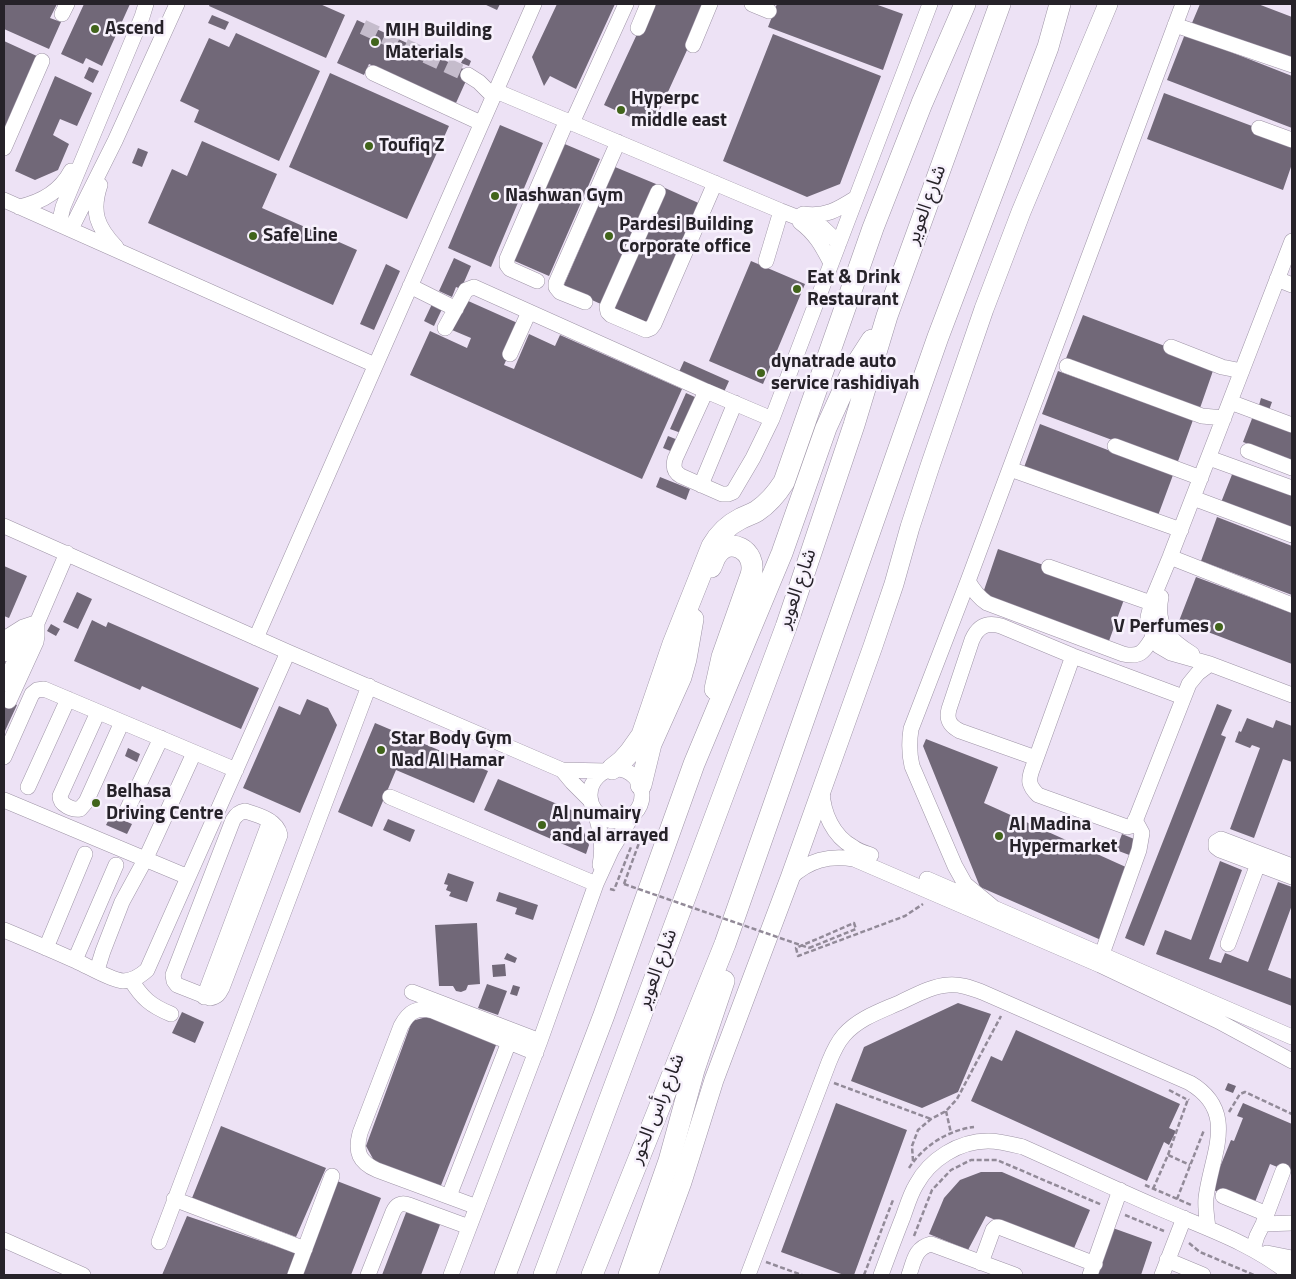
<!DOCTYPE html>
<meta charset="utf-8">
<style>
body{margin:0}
#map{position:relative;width:1296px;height:1279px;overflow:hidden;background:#ede2f5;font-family:"Titillium Web",sans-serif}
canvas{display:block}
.frame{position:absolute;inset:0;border:5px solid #262229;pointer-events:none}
</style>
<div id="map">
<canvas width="1296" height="1279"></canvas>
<div class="frame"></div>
</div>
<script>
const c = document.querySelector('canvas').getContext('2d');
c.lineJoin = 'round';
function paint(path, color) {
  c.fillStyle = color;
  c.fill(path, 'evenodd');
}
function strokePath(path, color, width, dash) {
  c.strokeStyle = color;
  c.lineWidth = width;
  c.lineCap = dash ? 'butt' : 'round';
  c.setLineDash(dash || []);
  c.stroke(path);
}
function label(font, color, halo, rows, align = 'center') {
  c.font = font + ' "Titillium Web","Noto Sans Arabic",sans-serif';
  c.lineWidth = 5;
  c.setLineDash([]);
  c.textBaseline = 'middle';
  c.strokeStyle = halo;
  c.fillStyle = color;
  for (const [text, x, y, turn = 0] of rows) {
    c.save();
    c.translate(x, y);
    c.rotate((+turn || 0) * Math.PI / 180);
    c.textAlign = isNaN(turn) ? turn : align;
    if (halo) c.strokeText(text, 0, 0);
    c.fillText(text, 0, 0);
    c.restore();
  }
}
const building = new Path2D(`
 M4,4H57L50,18L61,22L49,49L4,29Z
 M84,4H130L102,66L86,58L83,64L61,54Z
 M210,4H320L345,15L326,58L209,6Z
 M484,4H500L497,10Z
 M557,4H615L576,89L550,76L544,86L532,57Z
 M651,4H708L652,127L604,105Z
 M777,4H875L903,14L883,70L768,27Z
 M1200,4H1258L1292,17V62L1192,23Z
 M212,15L229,22L225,30L208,23Z
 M357,20L470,72L456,103L369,64L364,75L337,63Z
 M236,33L320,71L279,161L194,122L199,110L180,101L209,38L229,47Z
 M773,34L881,76L840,184L807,197L723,161Z
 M1185,34L1292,76V128L1167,80Z
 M4,41L39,57L4,137Z
 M464,57L471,61L469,66L461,63Z
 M89,67L99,71L93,83L84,78Z
 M330,73L449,126L407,219L289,167Z
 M55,76L92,93L77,126L60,119L53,135L69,144L58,170L35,180L15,171Z
 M1164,93L1292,141V164L1283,190L1147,139Z
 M500,125L543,143L491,267L448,248Z
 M202,141L277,174L262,208L357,250L333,305L148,223L172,169L187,176Z
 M560,142L600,159L549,276L510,259Z
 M138,148L148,152L142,167L132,163Z
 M615,167L656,184L603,305L563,287Z
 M665,188L703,205L650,325L613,308Z
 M454,258L471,266L461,289L456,287L452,297L439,291Z
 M751,261L805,284L763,384L709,361Z
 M386,264L400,271L374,330L360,324Z
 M466,300L522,325L504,365L514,369L529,334L555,346L560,335L682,389L642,479L410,375L430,331L467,348L471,338L452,330Z
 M432,304L442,309L434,326L424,321Z
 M1083,315L1215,365L1199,411L1065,361Z
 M684,361L729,381L724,392L679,372Z
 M1058,371L1193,420L1177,464L1042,414Z
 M686,393L697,398L681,433L670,429Z
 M1261,398L1272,402L1268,413L1258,409Z
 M1253,416L1292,425V460L1243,442Z
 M1040,424L1173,475L1156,521L1023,470Z
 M668,436L678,440L673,452L663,448Z
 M1233,472L1292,495V532L1220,505Z
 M660,477L690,489L686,500L656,487Z
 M1217,517L1292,546V595L1201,561Z
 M998,549L1126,594L1109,641L982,596Z
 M4,566L27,576L9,618L4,616Z
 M1196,577L1292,613V664L1179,621Z
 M77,592L92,599L78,629L63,622Z
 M92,620L106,627L108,622L259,688L241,729L142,686L140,690L74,661Z
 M51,624L60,629L56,636L47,631Z
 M4,698L17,705L4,733Z
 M307,699L328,708L337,725L300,813L243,788L279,706L300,715Z
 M1217,704L1232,710L1221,735L1226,737L1144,946L1125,938Z
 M1247,718L1273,728L1276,720L1292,726V762L1283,759L1254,838L1230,829L1260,748L1252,745L1250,748L1235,742L1239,731L1241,732Z
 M375,723L488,771L474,803L396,770L372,827L338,812Z
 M926,739L998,767L984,803L1128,868L1101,940L980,887L923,746Z
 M128,748L140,754L137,762L125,756Z
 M498,779L576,812L589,845L586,854L484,810Z
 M111,815L132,824L127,834L106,825Z
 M388,819L415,830L410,842L383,830Z
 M1122,834L1139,841L1132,856L1116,850Z
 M1220,861L1242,870L1209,959L1221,963L1225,953L1248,962L1278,882L1292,887V905L1268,970L1292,979V1006L1156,954L1165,930L1191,940Z
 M448,873L474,882L467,902L449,896L451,892L446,890L448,885L444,884Z
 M499,892L538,905L533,920L515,914L517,908L496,901Z
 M477,923L480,984L468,985L466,990L461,992L456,991L453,986H439L435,925Z
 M507,953L517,958L515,963L504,959Z
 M505,964L506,976L493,977L492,965Z
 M487,984L507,991L498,1015L478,1008Z
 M513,985L520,987L517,996L510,994Z
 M958,1003L991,1014L958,1092L922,1108L851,1081L864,1047Z
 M182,1012L204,1022L195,1043L172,1033Z
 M437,1014L498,1040L440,1188L377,1166L366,1146L412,1021Z
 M1016,1030L1180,1104L1169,1128L1176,1131L1169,1145L1164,1142L1147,1181L971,1101L991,1056L1002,1061Z
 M1228,1083L1236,1086L1233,1093L1225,1090Z
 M836,1103L907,1130L854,1275H844L781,1252Z
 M1243,1103L1292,1124V1173L1270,1164L1255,1202L1228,1196L1211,1189L1231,1140L1234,1141L1243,1118L1237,1116Z
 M221,1126L326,1168L296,1237L192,1198Z
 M981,1172H1002L1090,1210L1072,1253L986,1216L968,1250L929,1234L944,1198L960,1180Z
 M337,1181L381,1198L351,1275H300Z
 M407,1210L441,1222L421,1275H382Z
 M187,1216L296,1253L287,1275H162Z
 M1110,1227L1152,1242L1141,1275H1093Z`);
const minorTunnel = new Path2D(`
 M363,27L468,75`);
const path = new Path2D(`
 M624,884L643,832L639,830
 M610,889L614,890L631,847
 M809,948L856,929L854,923L796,948L798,956L905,916L923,904
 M834,1083L931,1119
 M1169,1090L1186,1099
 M946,1111L951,1133
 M1229,1112L1240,1094L1245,1092L1292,1114
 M1168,1155L1188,1099L1189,1100
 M913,1161L912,1146L918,1130L931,1119L946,1111L957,1099L1001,1016
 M909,1168C923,1146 948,1130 974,1127
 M1145,1185L1191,1205
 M1153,1189L1168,1155L1190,1165
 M1177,1199L1204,1130
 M1125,1215L1164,1231
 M914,1236L932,1190L951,1170L971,1160H997L1102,1205
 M1189,1243L1200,1252L1254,1275
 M766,1262L802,1275
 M864,1275L893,1200`);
const minor = new Path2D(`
 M752,4L769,11
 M62,14L67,4
 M1175,25L1292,65
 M638,28L648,4
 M693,45L710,4
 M373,73L481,123
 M468,75L479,82L493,96
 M496,91L781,211L822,227L839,243
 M572,123L626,4
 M1259,128L1292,140
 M4,148L42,61
 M100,185C91,212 97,227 116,247
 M658,192L607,307L608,312L611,315L646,330L651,328L654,324L715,183
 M4,200L375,365
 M19,207C42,202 60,192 71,171
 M803,214C826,217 837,210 856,198
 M800,222C816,234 822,246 831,263
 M59,224L63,207L142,17L146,4
 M71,229L115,141L177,4
 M1292,241L1170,557L1153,598L1148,617L1153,637L1159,646L1171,653L1210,664L1292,695
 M766,261L781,211
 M1277,279L1292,285
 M537,281L510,269L507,265V259L567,120
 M410,286L456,309
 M585,302L560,292L556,287V283L618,142
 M445,328L466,290L474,287L706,391
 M1171,347L1222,367L1242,371
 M510,354L529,312
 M1067,366L1202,416L1224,418
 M1230,402L1292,425
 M772,419L706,391L675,459C673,467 674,472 681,476L722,494H728L733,492L753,458L772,419L930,4
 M1115,446L1201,478
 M1248,451L1292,468
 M1209,458L1292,488
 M1010,469L1181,530
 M701,485L735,403
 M1193,498L1292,535
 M4,526L288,652L562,770L606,771
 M1170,557L1292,605
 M1049,567L1151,603
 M968,581C973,590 978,597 987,603L1123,654C1141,658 1144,651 1153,637
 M1161,597C1155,626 1169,640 1192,654
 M256,638L534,4
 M4,639L23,627L35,623
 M4,654L15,632
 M1073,656L1033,767C1028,780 1028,785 1038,795L1127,827L1131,826L1134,824L1189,684L1198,673L1210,664
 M4,684L29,631L37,623L67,553
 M9,701L36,642L37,636V623
 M98,712L60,796C60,805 72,810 80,809L86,802L122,722
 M4,757L32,694L37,690L44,689L236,770
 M1036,758L960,731C950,726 946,720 949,709L972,640C978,626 987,622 1001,626L1073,656L1183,697
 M590 795a26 26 0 1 1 52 0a26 26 0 1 1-52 0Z
 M562,770L572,782L591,801
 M28,787L68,699
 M822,791C823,813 833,836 853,847C858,851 865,853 871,855
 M390,797L596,884
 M4,800L188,877
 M594,809C600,828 604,845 600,865
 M127,810L161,738
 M245,811C258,815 277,820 280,835L222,988C219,994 217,997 210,998L177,985L174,981L173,975L233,820C236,815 239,812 245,811Z
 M1292,866L1221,839L1216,842V847L1220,850L1292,877
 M790,878C809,860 829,855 854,859L1100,965L1218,1021L1292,1061
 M927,879L1292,1037
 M994,908L965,884L955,866L912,766C909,753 909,742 911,729L968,581L1183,4
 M4,930C28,940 52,950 76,961C88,966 110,980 123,981C133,981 140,976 147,970L288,652
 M1228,944L1258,864
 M46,948L85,854
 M1102,954L1139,850L1142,833L1135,820
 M75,960L116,865
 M97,970L103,951L122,902L146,858L194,753
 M131,980C142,998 151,1006 171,1014
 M412,992L540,1041
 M204,997L270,821
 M449,1196L509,1042
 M1223,1196L1267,1214
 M174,1199L305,1249
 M477,1207L377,1170C359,1162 355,1152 360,1133L401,1026C409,1011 417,1007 433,1011L536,1053
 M1263,1224L1292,1223
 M4,1240L83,1275
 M159,1242L369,686
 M1253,1249L1257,1236L1263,1224L1283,1171
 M1267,1253L1292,1258
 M1167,1260L1203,1275
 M981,1263L993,1230L996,1227H999L1095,1264
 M295,1275L332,1176
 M368,1275L393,1212C396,1205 401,1202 409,1205L469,1227
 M451,1275L540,1041L596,884L612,849L632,816
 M748,1275L829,1062C833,1052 837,1043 844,1035C859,1018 881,1011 901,1002C916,995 932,986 948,985C961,984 971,988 982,992L1190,1083C1239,1112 1211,1155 1206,1198C1205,1208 1207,1219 1208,1228
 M881,1275C888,1256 895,1237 903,1217C907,1206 910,1195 916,1185C930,1159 959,1141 988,1141C1000,1141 1011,1144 1023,1147C1068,1167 1113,1188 1159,1208C1205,1228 1252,1243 1291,1275
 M909,1275C914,1261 915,1248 931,1244L1015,1275
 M1090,1275L1120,1190
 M1162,1275L1184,1218`);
const major = new Path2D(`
 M648,1275L682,1182L714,1080L790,878L873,646L894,584L910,527L930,466L984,309L1021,212L1108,4`);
const highway = new Path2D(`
 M711,567C713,563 714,559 716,556C728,535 758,550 751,575L722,657L715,689
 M612,769L622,761L630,752L642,735L673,644L712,546C719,534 728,525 740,519C746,516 752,514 757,511C769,503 777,493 784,482L873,228L922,103L965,4
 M641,785L651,744L681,677L686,659L693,619
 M505,1275L604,1015L694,764L782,553L826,428L852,371L872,340
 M544,1275L786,627L854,425L887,316L1000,4
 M592,1275L725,944L938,337L1048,47L1060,4
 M629,1275L669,1161L694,1070L724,981`);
const pathBridge = new Path2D(`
 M624,884L809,948`);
const markers = [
 [95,29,5,"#41641b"],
 [375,42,5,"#41641b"],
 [621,110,5,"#41641b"],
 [369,146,5,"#41641b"],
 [495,196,5,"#41641b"],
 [253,236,5,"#41641b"],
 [609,236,5,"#41641b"],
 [797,289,5,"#41641b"],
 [761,373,5,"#41641b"],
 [1219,627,5,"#41641b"],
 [381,750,5,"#41641b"],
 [96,803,5,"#41641b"],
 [542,825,5,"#41641b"],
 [999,836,5,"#41641b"]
];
const poiNames = [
 ["Ascend",105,29],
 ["MIH Building",385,31],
 ["Materials",385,53],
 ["Hyperpc",631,99],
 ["middle east",631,121],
 ["Toufiq Z",379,146],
 ["Nashwan Gym",505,196],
 ["Pardesi Building",619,225],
 ["Corporate office",619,247],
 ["Safe Line",263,236],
 ["Eat & Drink",807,278],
 ["Restaurant",807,300],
 ["dynatrade auto",771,362],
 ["service rashidiyah",771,384],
 ["V Perfumes",1209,627,"right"],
 ["Star Body Gym",391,739],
 ["Nad Al Hamar",391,761],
 ["Belhasa",106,792],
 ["Driving Centre",106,814],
 ["Al numairy",552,814],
 ["and al arrayed",552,836],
 ["Al Madina",1009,825],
 ["Hypermarket",1009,847]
];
const streetNames = [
 ["شارع العوير",927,205,-70],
 ["شارع العوير",798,589,-71],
 ["شارع العوير",658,969,-70],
 ["شارع رأس الخور",658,1109,-68]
];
paint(building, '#716878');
strokePath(minorTunnel, '#c5bccc', 15, [15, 8]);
strokePath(minor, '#9e94a6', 16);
strokePath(major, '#9e94a6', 20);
strokePath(highway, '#9e94a6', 22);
strokePath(path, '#928a98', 2.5, [5, 2.5]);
strokePath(minor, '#fff', 15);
strokePath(major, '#fff', 19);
strokePath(highway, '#fff', 21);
strokePath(pathBridge, '#928a98', 2.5, [5, 2.5]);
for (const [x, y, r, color] of markers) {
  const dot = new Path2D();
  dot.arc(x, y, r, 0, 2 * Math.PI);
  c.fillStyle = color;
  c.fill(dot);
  strokePath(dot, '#f7f1fc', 2);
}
label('bold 19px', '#262229', '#f7f1fc', poiNames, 'left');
label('19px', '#262229', '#f7f1fc', streetNames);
</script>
